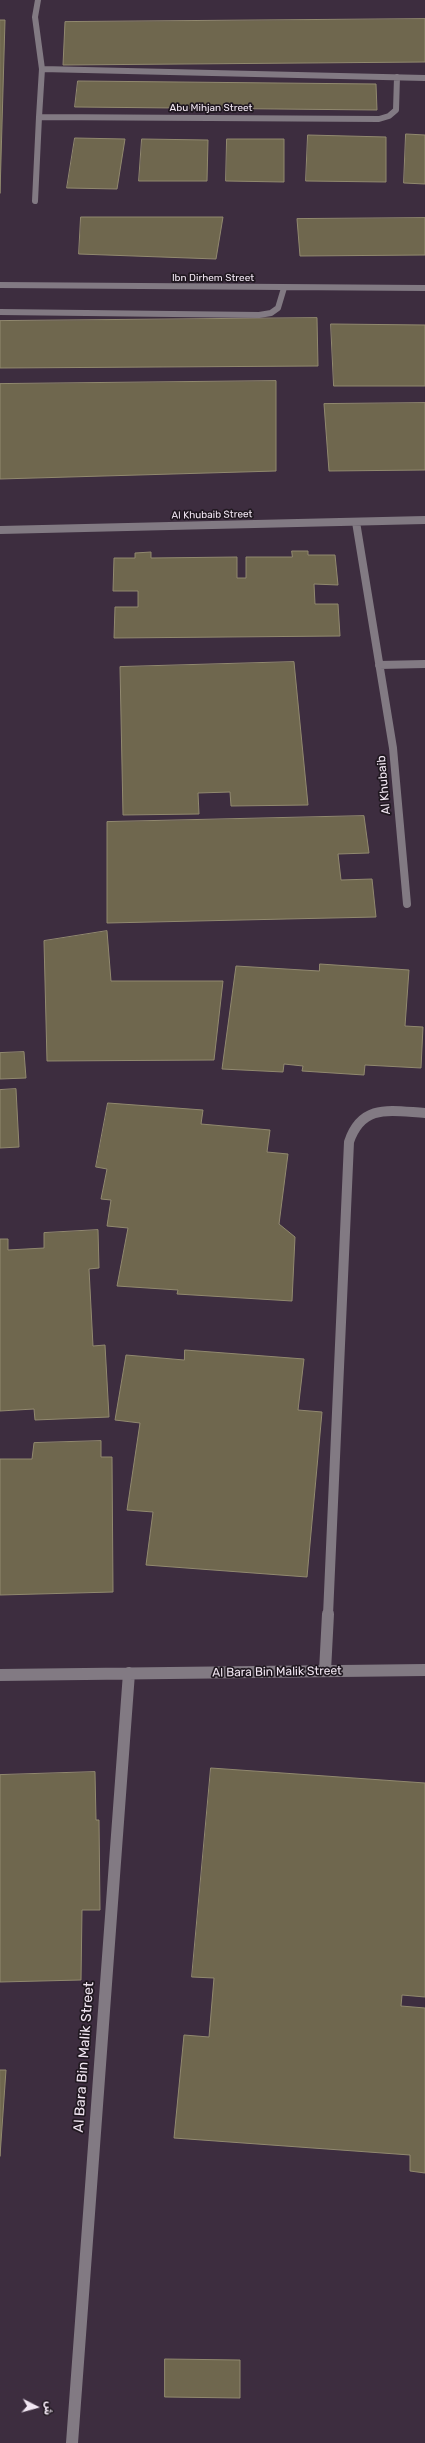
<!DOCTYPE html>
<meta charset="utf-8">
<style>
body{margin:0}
#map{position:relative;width:425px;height:2443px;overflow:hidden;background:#3d2d3f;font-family:Rubik,Vazirmatn,sans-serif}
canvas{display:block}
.north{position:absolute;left:16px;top:2387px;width:40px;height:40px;-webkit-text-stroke:3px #201820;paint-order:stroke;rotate:96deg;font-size:11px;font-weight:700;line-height:16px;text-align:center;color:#f1e6f2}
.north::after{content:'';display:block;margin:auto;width:14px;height:18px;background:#f1e6f2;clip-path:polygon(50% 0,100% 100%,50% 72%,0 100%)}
</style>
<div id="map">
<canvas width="425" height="2443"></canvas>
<div class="north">ش</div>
</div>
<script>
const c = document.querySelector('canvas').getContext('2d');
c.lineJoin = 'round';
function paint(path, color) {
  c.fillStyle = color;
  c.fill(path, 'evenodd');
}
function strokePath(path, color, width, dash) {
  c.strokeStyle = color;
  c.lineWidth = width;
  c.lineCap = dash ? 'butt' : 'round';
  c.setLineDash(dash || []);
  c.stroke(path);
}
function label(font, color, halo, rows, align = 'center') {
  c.font = font + ' Rubik,sans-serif';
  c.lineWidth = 3.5;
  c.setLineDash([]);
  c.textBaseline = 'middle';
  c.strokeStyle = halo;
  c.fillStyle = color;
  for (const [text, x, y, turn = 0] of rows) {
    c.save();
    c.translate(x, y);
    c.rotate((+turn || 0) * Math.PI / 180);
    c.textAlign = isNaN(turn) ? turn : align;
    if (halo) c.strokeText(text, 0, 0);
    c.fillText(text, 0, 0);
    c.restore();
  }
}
const building = new Path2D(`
 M425,19V62L63,65L65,22Z
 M0,20H5L0,193Z
 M78,81L376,84L377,110L75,107Z
 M406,134L425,135V184L404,183Z
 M308,135L386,137V182L306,181Z
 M75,138L125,139L117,189L67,188Z
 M142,139L208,140L207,181H139Z
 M227,139H284V182L226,181Z
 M81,217H223L216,259L79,254Z
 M425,218V255L300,256L297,219Z
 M317,318L318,366L0,368V321Z
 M331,324L425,325V386H334Z
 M276,381V471L0,479V384Z
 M425,403V470L329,471L324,404Z
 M292,551H308V555H335L338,585L314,584L315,604H338L340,636L114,638L115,607H138V591H113L114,558H135V553L151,552V558L237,557V578H246V557H292Z
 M294,662L308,805L231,806L230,792L198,793L199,814L123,815L120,667Z
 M364,816L369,853L338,854L341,880L372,879L376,917L107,923V822Z
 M107,931L111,981H223L214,1060L47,1061L44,941Z
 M320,964L409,970L405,1026L423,1027L421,1068L365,1065L364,1075L302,1071L303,1066L284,1064L283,1072L222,1069L236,966L319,971Z
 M24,1052L26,1078L0,1079V1053Z
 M16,1089L19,1147L0,1148V1090Z
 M108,1103L203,1110L201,1124L270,1130L267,1152L288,1154L279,1224L295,1237L292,1301L177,1294L178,1290L117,1286L128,1228L107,1226L111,1200L101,1199L107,1169L96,1167Z
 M98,1230L99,1268L89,1269L93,1346L105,1345L109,1417L35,1420L34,1409L0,1411V1239H8V1250L44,1248V1233Z
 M185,1350L304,1359L298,1410L322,1412L307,1577L146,1565L153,1512L127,1510L140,1423L115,1420L126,1355L184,1360Z
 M101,1441V1457H112L113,1592L0,1595V1459H32L34,1443Z
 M211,1768L425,1783V1997L402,1995L401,2006L425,2008V2173L410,2171V2155L174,2138L184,2035L209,2037L214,1978L192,1977Z
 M95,1772L96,1820H99L100,1910H82L81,1980L0,1982V1775Z
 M0,2070H6L0,2156Z
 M165,2359L240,2360V2398L165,2397Z`);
const minorFar3 = new Path2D(`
 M38,0L35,17L42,69L425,78
 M42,69L39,117L379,119L389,116L396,110L397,77
 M35,201L39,117
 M0,285L425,288
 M0,312L259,315L271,313L278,308L284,288`);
const minorFar2 = new Path2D(`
 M356,522L393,748L407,904
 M0,530L425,520
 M379,665L425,664`);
const minorFar1 = new Path2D(`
 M328,1615L349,1142C362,1103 391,1111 425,1113`);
const minor = new Path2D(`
 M325,1671L328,1614
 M0,1675L425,1670
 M72,2443L129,1673`);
const farStreetnames = [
 ["Abu Mihjan Street",211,108],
 ["Ibn Dirhem Street",213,278],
 ["Al Khubaib Street",212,515,-1]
];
const streetNames = [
 ["Al Khubaib",384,785,-95],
 ["Al Bara Bin Malik Street",277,1672,-1]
];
const nearStreetnames = [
 ["Al Bara Bin Malik Street",84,2057,-86]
];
paint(building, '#6f674e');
strokePath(building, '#91896f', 1);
strokePath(minorFar3, '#827a83', 6);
strokePath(minorFar2, '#827a83', 8);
strokePath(minorFar1, '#827a83', 10);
strokePath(minor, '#827a83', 12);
label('10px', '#f1e6f2', '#201820', farStreetnames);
label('12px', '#f1e6f2', '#201820', streetNames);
label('14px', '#f1e6f2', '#201820', nearStreetnames);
</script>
